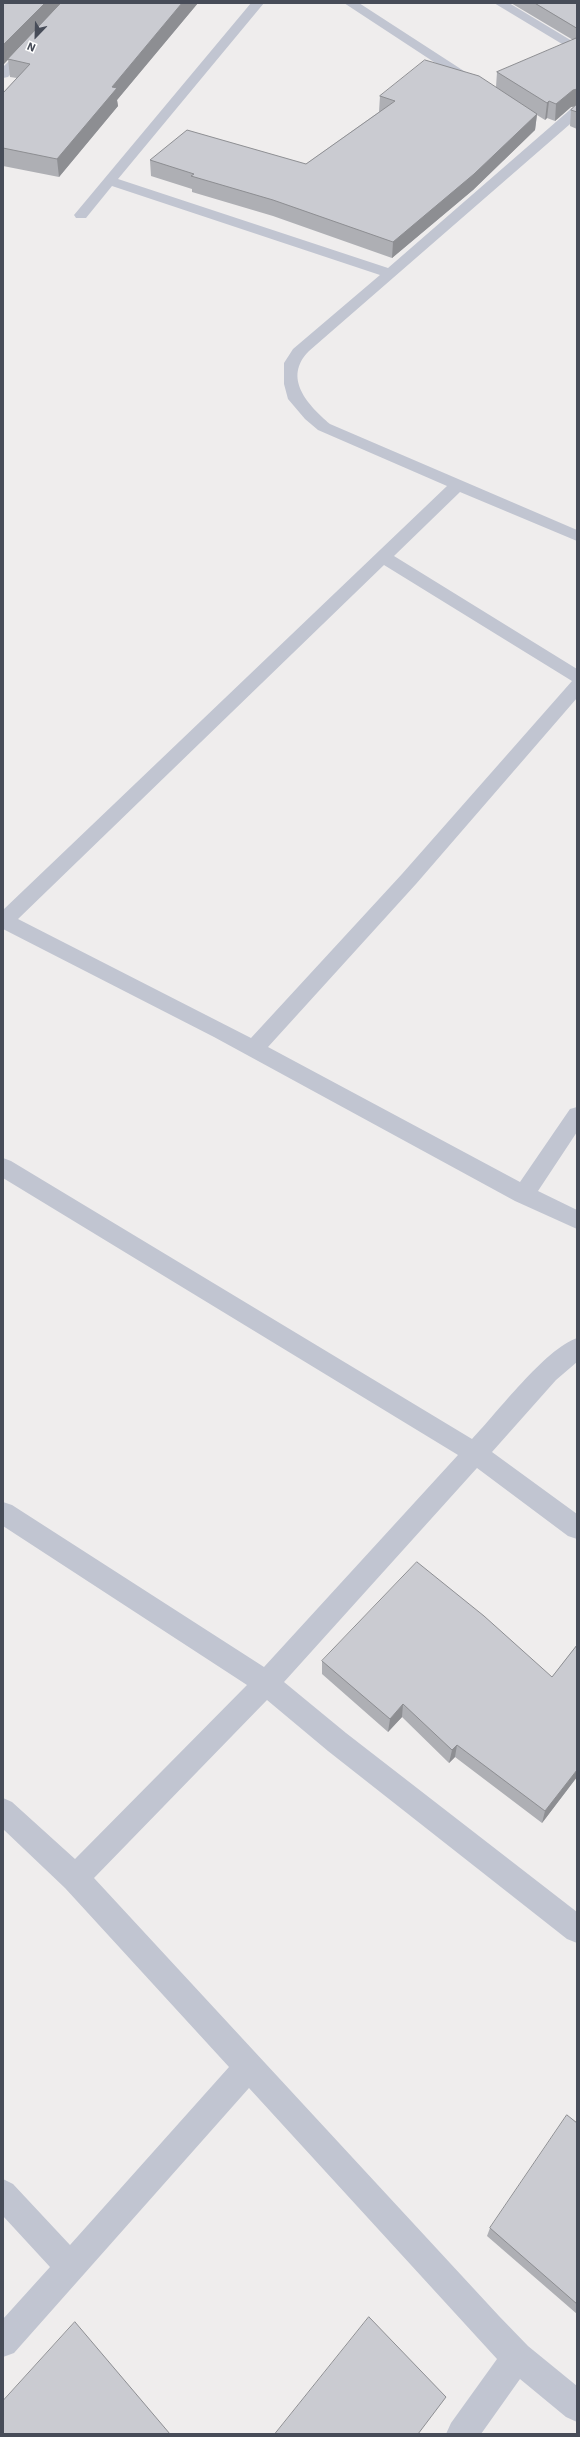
<!DOCTYPE html>
<style>
body{margin:0}
#map{position:relative;width:580px;height:2437px;overflow:hidden;background:#efeded;font-family:"IBM Plex Sans",sans-serif}
canvas{display:block}
.frame{position:absolute;inset:0;border:4px solid #474c58;pointer-events:none}
.north{position:absolute;left:16px;top:16px;width:40px;height:40px;-webkit-text-stroke:3px #fff;paint-order:stroke;rotate:203deg;font-size:11px;font-weight:700;line-height:16px;text-align:center;color:#474c58}
.north::after{content:'';display:block;margin:auto;width:14px;height:18px;background:#474c58;clip-path:polygon(50% 0,100% 100%,50% 72%,0 100%)}
</style>
<div id="map">
<canvas width="580" height="2437"></canvas>
<div class="frame"></div>
<div class="north">N</div>
</div>
<script>
const c = document.querySelector('canvas').getContext('2d');
c.lineJoin = 'round';
function paint(path, color) {
  c.fillStyle = color;
  c.fill(path, 'evenodd');
}
function strokePath(path, color, width, dash) {
  c.strokeStyle = color;
  c.lineWidth = width;
  c.lineCap = dash ? 'butt' : 'round';
  c.setLineDash(dash || []);
  c.stroke(path);
}
const minor = new Path2D(`
 M66,3H79L8,77L3,78V67Z
 M251,3H264L118,179L388,268L572,108L577,107V118L309,351C282,378 308,405 330,424L577,530V541L460,492L394,556L577,669V698L416,884L268,1047L520,1182L570,1109L577,1107V1132L538,1191L577,1210V1229L515,1201L214,1037L3,929V910L447,486L318,430L305,419L288,399L284,384V363L293,349L380,275L112,186L86,218H76L74,215ZM384,565L572,681L402,874L251,1038L18,919Z
 M344,3H359L484,84L477,88L472,87Z
 M494,3H509L577,44V53Z
 M3,1158L11,1161L472,1439C497,1413 545,1349 577,1338V1362L556,1380L492,1452L577,1514V1539L568,1536L477,1468L284,1682L346,1733L577,1912V1943L567,1939L328,1751L267,1700L94,1878L499,2316L528,2346L577,2386V2422L566,2417L520,2379L481,2434H446L451,2423L497,2359L249,2088L14,2353L3,2357V2319L50,2267L3,2216V2179L13,2184L70,2245L229,2067L65,1888L3,1829V1798L12,1802L75,1859L247,1685L3,1526V1502L12,1505L264,1667L458,1455L3,1178Z`);
const wall = new Path2D(`
 M3,3H198L117,100L118,106L59,177L3,166V93L17,78L10,77L8,59L3,65Z
 M511,3H577V129L570,126L571,110L575,106L571,107L555,121L547,118L545,120L537,115L535,130L473,190L392,258L273,216L192,192V189L151,176L150,160L306,164L379,112L380,96L496,87L497,72L573,40Z
 M577,1645V1777L542,1823L455,1757L449,1763L402,1717L388,1732L322,1674V1661L552,1677Z
 M577,2123V2314L487,2236L490,2228Z`);
const shadedWall = new Path2D(`
 M45,3H64L3,65V45Z
 M182,3H198L117,100L118,106L59,177L57,159L112,87Z
 M577,89V106L571,107L555,121L556,104L573,90Z
 M549,101L547,118L545,120L547,103Z
 M537,114L535,130L473,190L392,258L393,242Z
 M403,1704L402,1717L388,1732L390,1719Z
 M457,1745L455,1757L449,1763L452,1750Z
 M577,1770V1777L542,1823L545,1811Z`);
const building = new Path2D(`
 M3,3H45L3,45Z
 M61,3H182L112,87L117,88L57,159L3,148V93L30,64L8,59Z
 M535,3H577V28Z
 M577,38V89L573,90L556,104L549,101L547,103L497,72Z
 M425,60L479,76L537,114L474,174L393,242L273,200L191,176L194,174L150,160L187,130L306,164L395,101L380,96Z
 M577,104V112L571,110Z
 M417,1562L484,1616L552,1677L577,1645V1770L545,1811L457,1745L452,1750L403,1704L390,1719L322,1661Z
 M567,2115L577,2123V2304L490,2228Z
 M369,2317L446,2397L418,2434H275Z
 M75,2322L170,2434H3V2401Z`);
paint(minor, '#c1c5d1');
paint(wall, '#aeafb4');
paint(shadedWall, '#8d8e92');
paint(building, '#cacbd1');
strokePath(building, '#8d8e92', 1);
</script>
